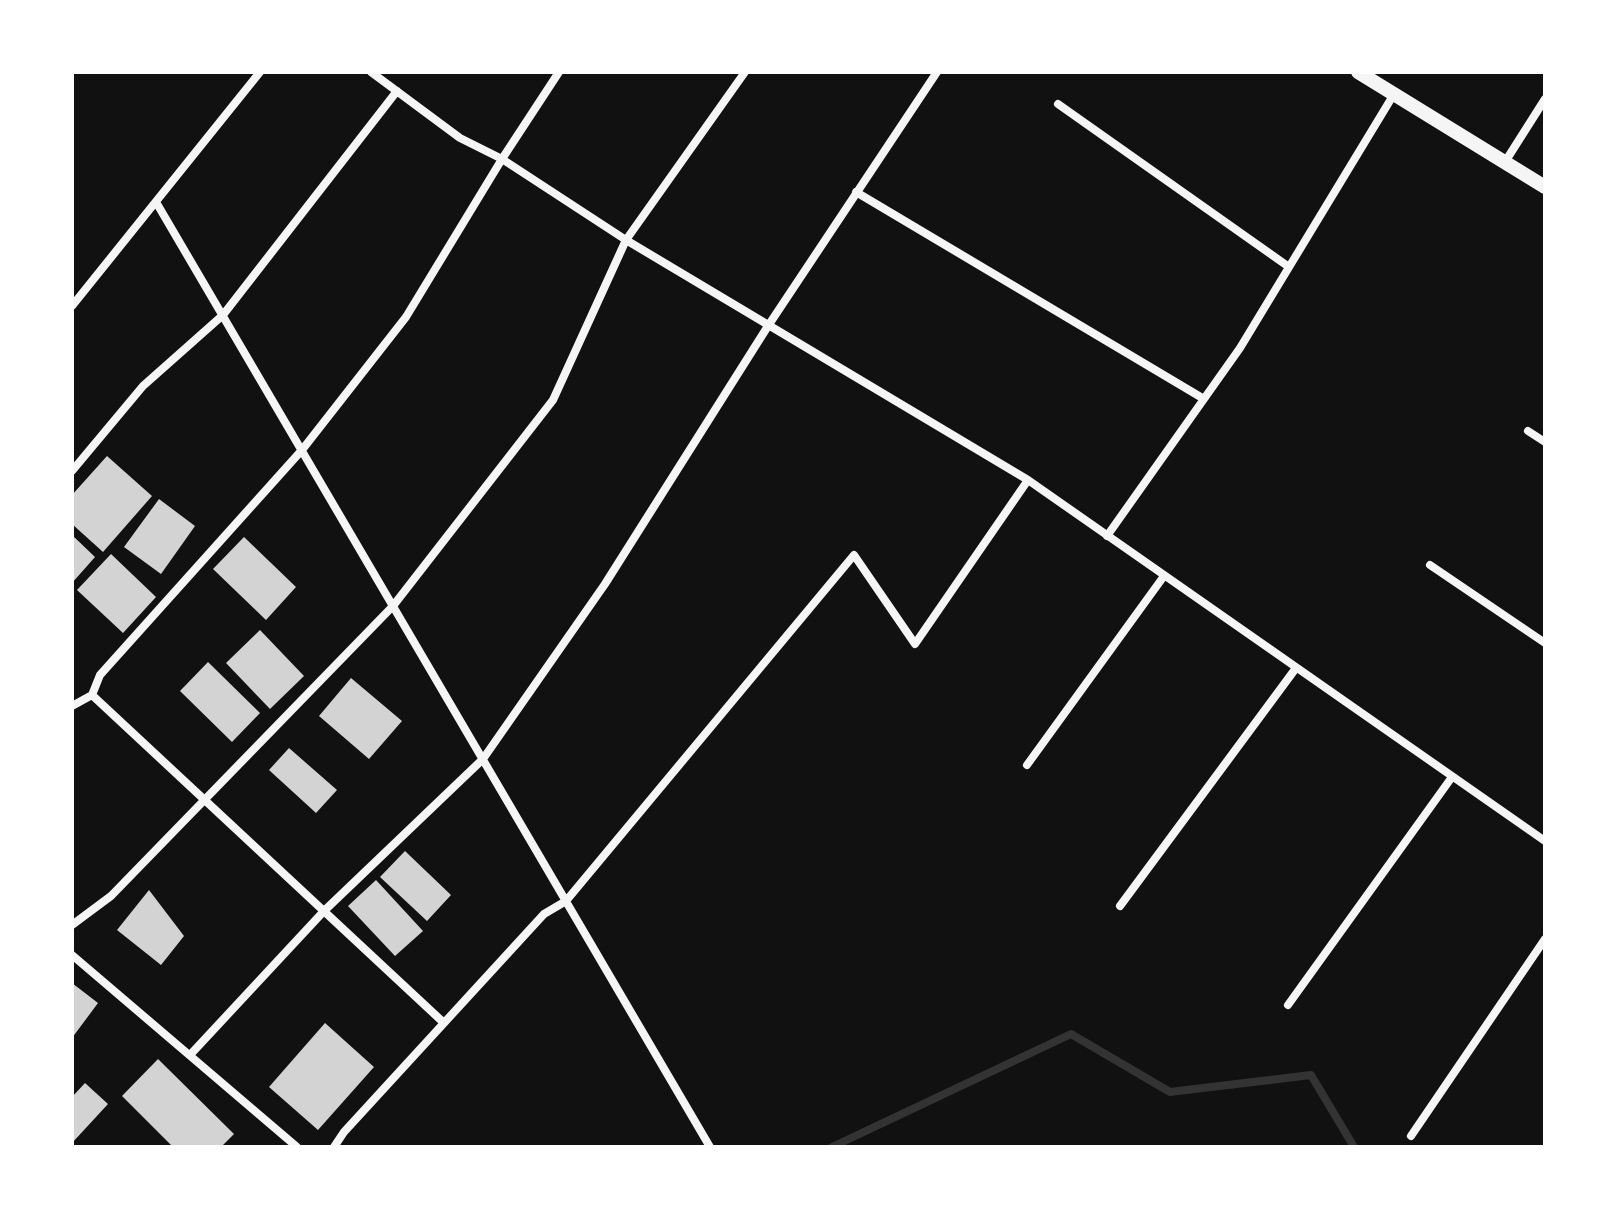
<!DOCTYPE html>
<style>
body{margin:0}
#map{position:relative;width:1617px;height:1219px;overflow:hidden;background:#111;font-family:"Nunito Sans",sans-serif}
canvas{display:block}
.frame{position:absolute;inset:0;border:74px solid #fff;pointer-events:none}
</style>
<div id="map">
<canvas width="1617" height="1219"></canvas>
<div class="frame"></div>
</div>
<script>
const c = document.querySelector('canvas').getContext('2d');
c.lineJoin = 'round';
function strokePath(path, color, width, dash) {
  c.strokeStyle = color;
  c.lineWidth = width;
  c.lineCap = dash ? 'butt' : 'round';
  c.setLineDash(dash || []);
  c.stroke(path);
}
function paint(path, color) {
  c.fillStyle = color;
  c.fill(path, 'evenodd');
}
const stream = new Path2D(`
 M832,1147L1071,1034L1170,1092L1311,1075L1354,1147`);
const building = new Path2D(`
 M107,456L152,496L103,552L72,524V495Z
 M159,499L195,526L161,574L124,547Z
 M72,535L95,557L72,583Z
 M244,537L296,587L266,620L213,569Z
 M111,554L156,597L123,633L77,590Z
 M260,630L304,676L270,709L226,663Z
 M208,662L260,713L232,742L180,691Z
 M351,678L402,721L369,759L319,716Z
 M289,748L337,790L316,813L269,770Z
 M405,851L451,895L427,921L380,877Z
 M376,880L423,931L395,956L348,906Z
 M149,890L184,936L161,965L117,930Z
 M72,983L98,1003L72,1038Z
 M325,1023L374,1067L318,1130L269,1087Z
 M158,1059L234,1134L221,1147H173L122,1096Z
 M85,1083L108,1104L72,1143V1097Z`);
const minor = new Path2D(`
 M371,72L460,138L502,159L626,240L1028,480L1545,841
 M1058,104L1289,267
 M1505,162L1545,99
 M856,192L1204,399
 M156,202L710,1147
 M72,306L260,72
 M1528,431L1545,442
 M72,471L143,386L223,315L397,91
 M1107,536L1240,348L1394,94
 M1430,565L1545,643
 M92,695L444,1023
 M72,706L92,695L100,675L302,450L406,317L502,159L559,72
 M1027,765L1164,576
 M1120,906L1296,668
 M72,925L111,896L393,606L553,400L626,240L745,72
 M72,955L297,1147
 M1288,1005L1452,777
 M190,1055L324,911L483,759L605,584L768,326L937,72
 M1411,1136L1545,939
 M334,1147L344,1132L544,914L566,901L854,555L915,644L1028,480`);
const tertiary = new Path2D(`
 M1358,72L1545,187`);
strokePath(stream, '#333', 8);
paint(building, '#d3d3d3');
strokePath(minor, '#f5f5f5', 8);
strokePath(tertiary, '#f5f5f5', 14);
</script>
